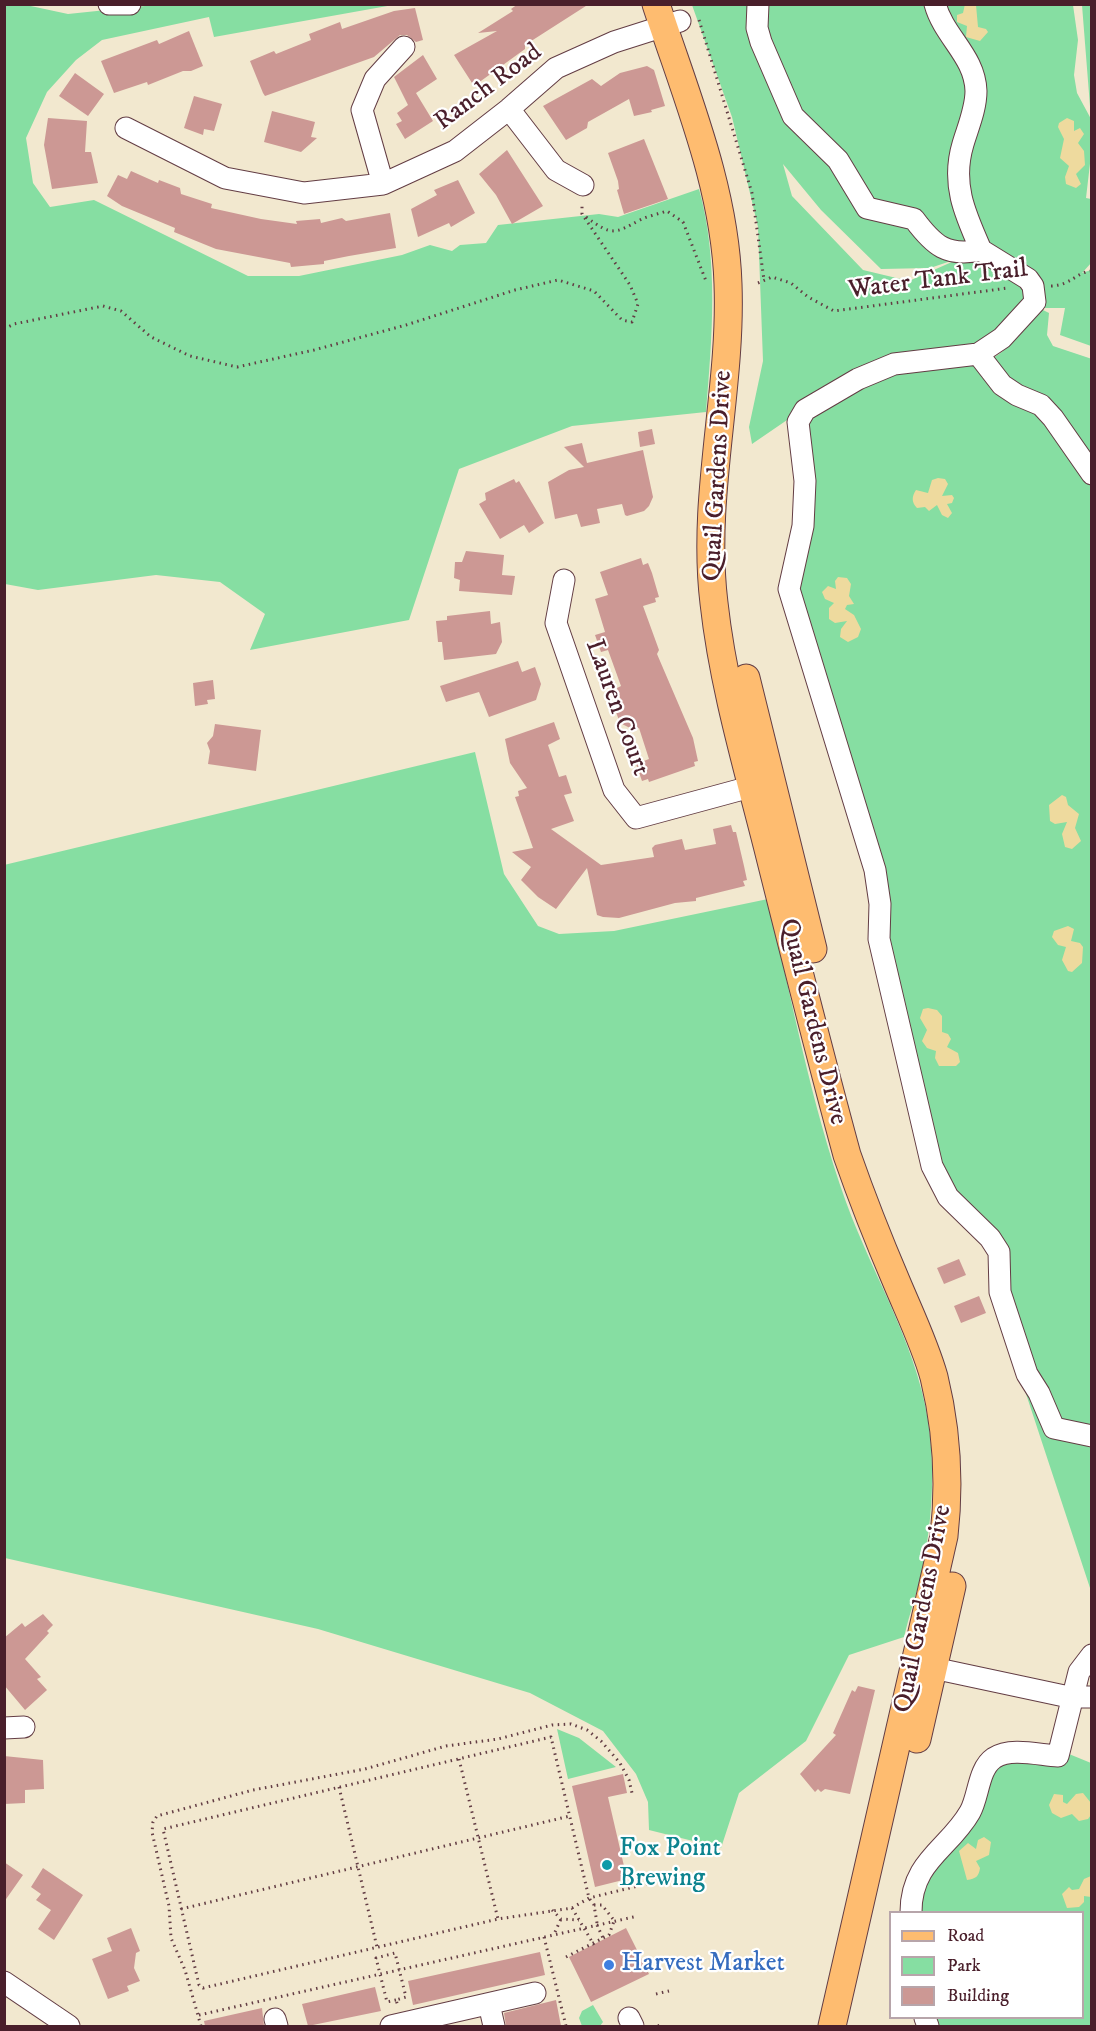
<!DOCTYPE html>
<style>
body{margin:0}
#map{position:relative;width:1096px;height:2031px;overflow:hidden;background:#f2e8cf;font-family:"IM FELL DW Pica",serif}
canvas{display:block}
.frame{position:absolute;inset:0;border:6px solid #4a1f2b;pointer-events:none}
.legend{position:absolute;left:889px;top:1911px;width:195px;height:108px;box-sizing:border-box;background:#fff;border:2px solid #b7a5aa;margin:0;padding:8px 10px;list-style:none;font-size:18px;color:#4a1f2b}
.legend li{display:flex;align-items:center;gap:12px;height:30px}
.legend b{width:30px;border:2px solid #b7a5aa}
</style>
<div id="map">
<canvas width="1096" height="2031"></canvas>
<div class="frame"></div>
<ul class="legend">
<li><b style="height:8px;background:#febc70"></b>Road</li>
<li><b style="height:16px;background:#86dea2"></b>Park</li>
<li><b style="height:16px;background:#cc9894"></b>Building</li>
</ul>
</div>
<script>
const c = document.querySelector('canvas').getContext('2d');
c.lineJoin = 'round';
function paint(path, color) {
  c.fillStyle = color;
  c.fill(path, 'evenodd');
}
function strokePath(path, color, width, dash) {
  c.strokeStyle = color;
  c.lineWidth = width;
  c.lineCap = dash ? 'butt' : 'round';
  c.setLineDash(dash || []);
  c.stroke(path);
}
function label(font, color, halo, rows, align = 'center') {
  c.font = font + ' "IM FELL DW Pica",serif';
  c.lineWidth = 4.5;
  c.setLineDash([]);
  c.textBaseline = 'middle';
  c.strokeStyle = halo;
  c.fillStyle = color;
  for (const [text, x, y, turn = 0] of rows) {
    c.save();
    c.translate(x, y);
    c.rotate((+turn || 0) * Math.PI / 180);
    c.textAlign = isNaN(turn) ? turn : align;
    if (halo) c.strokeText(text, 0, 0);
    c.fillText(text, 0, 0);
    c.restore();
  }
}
const green = new Path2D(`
 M164,4L393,5L214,37L209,17L102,40L76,60L47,92L26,138L33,183L50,207L94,200L248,276H299L402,255L430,245L452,251L460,245L486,243L498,225L599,214L618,217L699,189C719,261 712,338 706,412L572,426L459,469L409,620L250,650L265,614L220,582L156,575L38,590L5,584L4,5H26L68,14Z
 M692,5H1073L1078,40L1074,75L1077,93L1091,119L1082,5H1091V155L1086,198L1091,199L1092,262L1082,273L1091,270V346L1060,335L1065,308H1031L963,354L911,353L790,418L752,444L749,427L763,361L758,227L732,117ZM783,164L821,210L881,269L930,268L963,257L909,281L863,270L792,196Z
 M1041,309L1049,313L1047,335L1053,346L1092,359L1091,1591L1001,1318L999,1254L938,1168L796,573L804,434L809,416C830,402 885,373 909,368C936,363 966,368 992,358C1009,351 1030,323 1041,309Z
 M475,752L504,874L538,926L559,934L614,931L768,899C792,1000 811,1104 846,1202C874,1279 922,1353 930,1436C935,1481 931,1527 922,1571C917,1593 909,1615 904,1637L849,1655L806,1741L739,1793L721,1848L649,1830L648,1802L636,1774L603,1731L530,1693L318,1629L5,1558L4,865Z
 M557,1729L579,1738L616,1767L568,1779Z
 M1069,1754L1091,1763V2026H932L929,2018H1082V1912H914V1900L994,1763Z
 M593,2005L603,2022L600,2026H582L579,2018L582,2011Z`);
const sand = new Path2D(`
 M965,4L976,5L978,27L986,29L988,32L980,41L966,37L967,26L957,22V15L963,13Z
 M1067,118L1074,121V131L1080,128L1084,134L1078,143L1084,151L1085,165L1076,174L1081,184L1076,188L1066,184L1065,177L1069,166L1060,158L1064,139L1058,127L1059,123Z
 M938,478L945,479L948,484L942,496L952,495L954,498L952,503L947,504L952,513L948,518L942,515L937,505L929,511L925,507L917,508C911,502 912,496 916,490L928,493L932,480Z
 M838,577L847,578L851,584L849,596L854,604L847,605L845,609L854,615L861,629L858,637L848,642L840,637L841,629L847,621L835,623L829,619V608L834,603L825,599L822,592L828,586L836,589L835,581Z
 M1062,795L1066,797L1068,805L1079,814L1075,828L1081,841L1072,849L1065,847L1062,834L1067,822L1055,824L1050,821L1049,805Z
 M1068,926L1074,929L1071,941L1080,943L1083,947L1082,963L1072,972L1068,971L1062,960L1066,947L1058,945L1052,937L1054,931Z
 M928,1008L937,1010L942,1016V1032L948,1034L951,1039L947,1047L958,1053L960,1062L956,1066H939L935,1058L936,1051L927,1048L922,1041L927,1030L920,1018L923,1009Z
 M1083,1793L1091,1803V1815L1088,1819L1079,1821L1072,1814L1061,1818L1052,1813L1049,1805L1054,1794L1063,1795V1802L1067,1804L1076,1794Z
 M984,1837L991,1842L989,1855L976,1861L980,1868C979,1876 976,1879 967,1880L959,1851L968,1843L976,1849L978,1840Z
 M1091,1876V1897L1084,1896V1902L1079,1907L1067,1908L1062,1894L1069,1887L1072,1890L1079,1889L1084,1879Z`);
const building = new Path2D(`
 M518,4H589L525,45V49L474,86L454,55L497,31L478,33L513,11L511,9Z
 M415,8L423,40L416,42L407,35H400L374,57L265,96L263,93L250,61L274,51L276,54L311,40L309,34L340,22L342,29L394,11Z
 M189,31L203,66L191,71H183L148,85L147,82L114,93L101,61L157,40L159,44Z
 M423,55L437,79L416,93L433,121L405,139L396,124L402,121L397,113L408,105L394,77Z
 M647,66L654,70L665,106L651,110L652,112L634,116L629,99L588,122L587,128L566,140L543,106L592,79L601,86L620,73Z
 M75,73L104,94L88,116L59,96Z
 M194,96L222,104L214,131L204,129L203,135L184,128Z
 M272,111L315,122L311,137L317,138L301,152L264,142Z
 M48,118L87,121L85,152H91L98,183L52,189L44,145Z
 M644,139L668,199L624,214L617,190L619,189L618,181L608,153Z
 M507,150L543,206L512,224L496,195L479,174Z
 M131,171L158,183L159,180L180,188L181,194L212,204L211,208L261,219L297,224L296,221L320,219L321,223L342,218L346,221L390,213L396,248L349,256L324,261V264L291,267L290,263L216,249L174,232L175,228L122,206L107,196L118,175L127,179Z
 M458,180L475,213L451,227L449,223L418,237L411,209L437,195L434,190Z
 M652,429L655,444L640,447L638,432Z
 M582,443L587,463L643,450L653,497L649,506L644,511L627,516L625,515L622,504L597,509L600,523L581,527L577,514L555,519L548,482L569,470L584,467L564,447Z
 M514,479L516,483L519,481L544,523L529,533L524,525L500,539L479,504L486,500L485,493Z
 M466,551L504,555L502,575L515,576L512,595L459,591L460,580L454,578L455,562H462Z
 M641,558L643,565L648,563L652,573L659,597L655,598L656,602L643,606L659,650L657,654L693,738L698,761L694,762L695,766L649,782L648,779L642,781L636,764L649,759L639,728L634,730L620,723L613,704L621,701L617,688L621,686L608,650L601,652L595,635L605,632L595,599L608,595L600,572Z
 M490,611L491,624L500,622L502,642L496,654L444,660L442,642H438L436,621L447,620V616Z
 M518,661L522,672L535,667L541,684L536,700L489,717L479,692L446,702L440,686Z
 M213,680L215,699L207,700L208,704L195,706L193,683Z
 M554,722L560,739L548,745L559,777L566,775L572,793L564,795L574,821L551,829L601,865L654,857L652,848L655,845L682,839L685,850L716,844L713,829L731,825L733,832H736L744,866L747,880L743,881L745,886L696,898V901L675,903L619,918L603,917L597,915L587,868L556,909L538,897L521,880L531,867L512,852L533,848L515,797L519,796L518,791L527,788L510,763L505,739Z
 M215,724L261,730L256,771L208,764L210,751L207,743L213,736Z
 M959,1259L966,1275L944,1284L937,1268Z
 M979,1296L986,1313L961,1323L954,1306Z
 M43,1614L53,1625L47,1631L49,1633L25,1659L41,1677L37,1679L47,1690L25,1710L4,1685V1638L22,1623L25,1627Z
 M858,1686L875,1690L850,1794L825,1789L821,1792L818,1789L815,1792L800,1774L836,1735L833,1733L852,1690L855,1692Z
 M4,1756L43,1760L44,1789L25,1790V1803L4,1804Z
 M623,1774L627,1793L608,1797L627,1879L595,1887L572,1786Z
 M4,1862L23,1875L4,1902Z
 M43,1868L83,1895L54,1940L38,1929L51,1910L36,1900L41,1894L31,1887Z
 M131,1928L140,1951L136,1953L134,1968L140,1981L127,1986L129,1991L108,1999L92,1959L112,1951L107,1938Z
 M626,1928L649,1974L591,2002L569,1957Z
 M540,1952L545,1975L413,2005L408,1981Z
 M375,1987L381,2011L308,2026L302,2004Z
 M556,2000L561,2026H506L504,2013Z
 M262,2008L264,2026H205L204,2021Z`);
const path = new Path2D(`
 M699,20L752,193L764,280
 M586,217C612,236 614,234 640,220C648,216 658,214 667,211L683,222L706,281
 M758,283L772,277L791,283L808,297L834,311L1008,288
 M1051,286C1072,285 1076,272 1092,271
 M4,329L14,324L103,306L121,311L151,337L190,356L237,367L314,350L406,325L515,290L558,280L594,291L622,320L632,322L638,304L630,285L582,214V203
 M459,1759L498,1919
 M339,1787L377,1947
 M594,1905H602L613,1919
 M572,1908L594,1945
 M181,1909L570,1816
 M552,1910L561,1919L579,1920
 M597,1923L594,1905L589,1898L551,1737L163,1829L199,1985L203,1988L498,1919L572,1908L589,1898L650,1883
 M597,1925L603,1938
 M555,1932L561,1919
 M544,1937L566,2026
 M566,1957L609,1935L614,1921
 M656,1994L669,1991
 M396,2000L387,2002L376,1958L395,1953L406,1997L396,2000L398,2006
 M199,2015L638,1916
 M201,2026L185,1970L171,1938L169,1906L152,1832L153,1822L157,1816L253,1790L365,1769L446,1746L498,1739L552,1725L571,1724L587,1730L601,1741L620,1763L629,1780L632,1793
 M658,2026L663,2024`);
const minor = new Path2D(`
 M109,4H130
 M758,4L757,28L761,42L793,116L838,160L867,208L914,219C934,246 947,257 981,250L1028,279L1033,286L1035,302L1002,338L978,354L894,364L858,379L805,410L798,422L805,481L803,526L789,589L875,870L880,904L879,939L932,1166L948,1197L990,1238L999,1252L1000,1292L1027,1374L1039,1393L1054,1428L1092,1436
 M935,4C944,37 975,56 976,91C976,109 968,127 963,144C951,184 965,214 981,250
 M509,109L556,170L583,185
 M126,128L225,178L304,193L383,184L455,151L509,109L556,68L614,42L680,21
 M383,184L362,110L375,79L404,47
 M978,354L1002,385L1017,395L1041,405L1053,418L1092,474
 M564,580L556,623L614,790L636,818L765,783
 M919,1665L1069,1697H1092
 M4,1728L24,1727
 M911,1912C911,1861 949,1849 970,1812C979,1796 978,1769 994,1758C1011,1747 1039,1755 1058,1756L1079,1672L1092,1655
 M4,1982L69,2026
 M489,2004L494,2026
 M629,2018L633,2026
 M925,2018L928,2026
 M275,2019L277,2026
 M391,2026L535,1993`);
const major = new Path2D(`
 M656,4C686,96 725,187 728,284C732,390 701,497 714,603C723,685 747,766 767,845C793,949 819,1052 847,1155C862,1198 879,1241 897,1283C910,1314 925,1345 934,1377C947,1430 950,1483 944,1536L832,2026
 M746,678L813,949
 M917,1739L952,1586`);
const markers = [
 [607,1865,6,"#0f9aa8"],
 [609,1965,6,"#3f7fe0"]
];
const streetNames = [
 ["Ranch Road",489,88,-37],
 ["Water Tank Trail",938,281,-7],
 ["Quail Gardens Drive",719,476,-87],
 ["Lauren Court",616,708,70],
 ["Quail Gardens Drive",812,1022,76],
 ["Quail Gardens Drive",924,1609,-79]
];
const cultureNames = [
 ["Fox Point",619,1850],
 ["Brewing",619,1880]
];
const shopNames = [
 ["Harvest Market",621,1965]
];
paint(green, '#86dea2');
paint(sand, '#eeda9e');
paint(building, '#cc9894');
strokePath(minor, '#633d44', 23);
strokePath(major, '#633d44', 29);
strokePath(path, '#633d44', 3, [1.5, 4.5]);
strokePath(minor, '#fff', 21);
strokePath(major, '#febc70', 27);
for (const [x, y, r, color] of markers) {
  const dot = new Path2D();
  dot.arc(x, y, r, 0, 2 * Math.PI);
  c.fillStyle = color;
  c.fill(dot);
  strokePath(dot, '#fff', 2);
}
label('26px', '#4a1f2b', '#fff', streetNames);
label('26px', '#0d838f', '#fff', cultureNames, 'left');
label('26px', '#366cbe', '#fff', shopNames, 'left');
</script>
